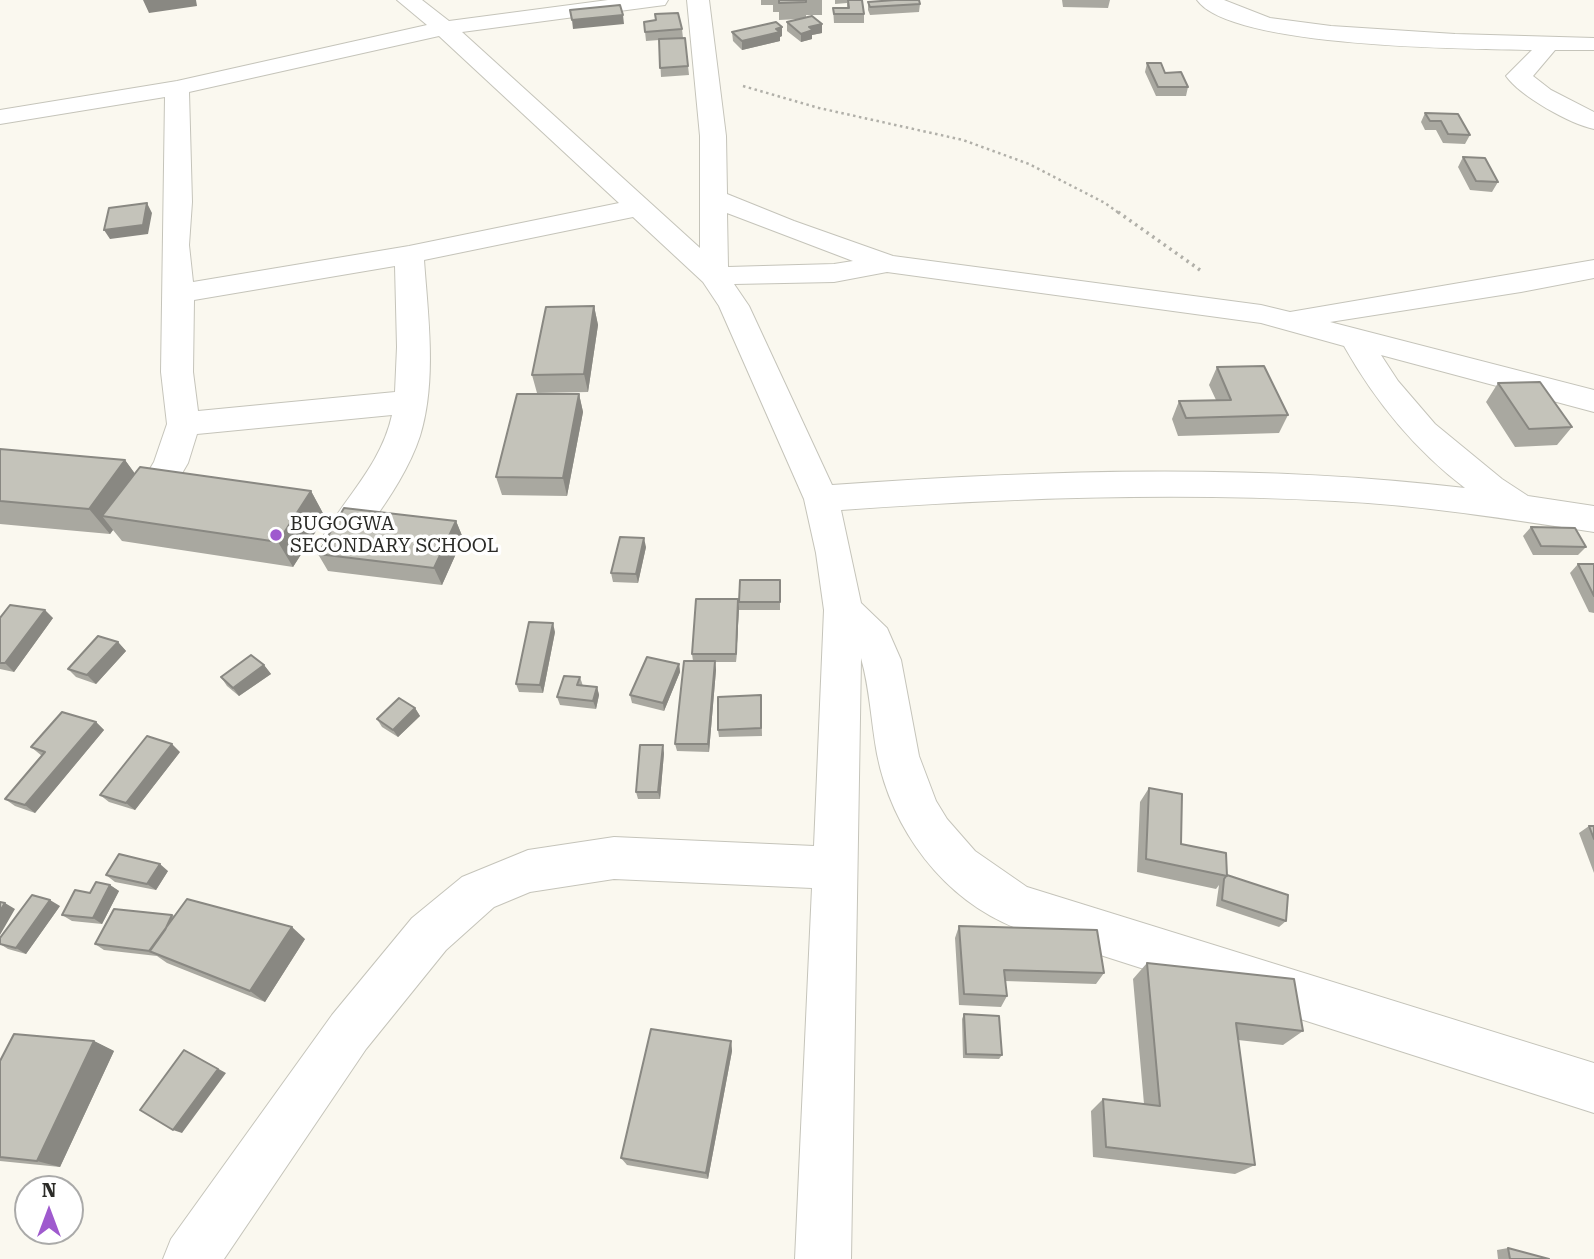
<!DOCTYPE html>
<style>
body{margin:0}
#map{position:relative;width:1594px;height:1259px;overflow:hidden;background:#faf8ef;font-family:"Roboto Serif",serif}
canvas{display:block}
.north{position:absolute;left:14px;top:1175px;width:70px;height:70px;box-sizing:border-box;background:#fff;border:2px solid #aaaaa9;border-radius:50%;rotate:0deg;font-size:19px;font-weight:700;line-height:28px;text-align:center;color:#2b2b27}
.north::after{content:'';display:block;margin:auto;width:24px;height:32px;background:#9f5ace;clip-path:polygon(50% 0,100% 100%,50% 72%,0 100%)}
</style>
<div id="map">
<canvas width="1594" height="1259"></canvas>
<div class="north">N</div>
</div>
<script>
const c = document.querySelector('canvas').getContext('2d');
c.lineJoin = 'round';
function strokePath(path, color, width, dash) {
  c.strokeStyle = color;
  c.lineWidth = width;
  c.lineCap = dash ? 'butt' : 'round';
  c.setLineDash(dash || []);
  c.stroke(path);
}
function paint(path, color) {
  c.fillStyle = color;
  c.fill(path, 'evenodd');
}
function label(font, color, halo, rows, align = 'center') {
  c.font = font + ' "Roboto Serif",serif';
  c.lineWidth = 7;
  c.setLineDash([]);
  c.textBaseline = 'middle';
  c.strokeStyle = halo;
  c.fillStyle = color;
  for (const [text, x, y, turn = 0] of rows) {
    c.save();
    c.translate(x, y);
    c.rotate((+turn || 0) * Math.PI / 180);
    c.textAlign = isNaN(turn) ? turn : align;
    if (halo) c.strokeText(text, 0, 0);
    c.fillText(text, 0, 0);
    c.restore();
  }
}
const pathFar1 = new Path2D(`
 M743,86L819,108L963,140L1029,164L1105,203L1120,214`);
const path = new Path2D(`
 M1118,212L1200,270`);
const minor = new Path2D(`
 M397,0H422L449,21L608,0H668L665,5L657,6L462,32L700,248V136L687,0H709L726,136L727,194L794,221L893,256L1261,305L1290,312L1594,260V278L1521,292L1330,322L1594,390V412L1381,355L1398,381L1435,424L1502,479L1528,496L1594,506V532C1508,519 1422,505 1335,501C1171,492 1006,498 841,510L861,603L887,628L901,660L919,756L936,801L947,819L975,851L1027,887L1594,1063V1113L1016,928C943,899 892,830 877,754C871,722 870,689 861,658L851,1259H795L812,888L614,879L530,892L494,907L446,950L366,1049L224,1259H163L171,1239L332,1015L412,918L462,877L528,850L614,837L814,846L824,610L816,553L804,499L719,306L703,282L633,217L424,260C428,316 437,381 420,436C410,467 390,497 371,524C358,542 350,557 326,550L321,540C345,497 381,465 392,415L197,434L188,463L156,518L144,522L132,518L126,509L154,462L167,424L161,372L165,97L0,124V110L177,81L427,25ZM439,36L619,203L409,246L193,282L189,245L192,202L189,92ZM727,213L853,261L834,264L728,267ZM395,266L397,347L395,392L198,411L193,372L194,300ZM887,272L1261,323L1344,346C1375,401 1414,449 1465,488C1255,463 1043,470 832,485L749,306L734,284L834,282Z
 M1197,0H1224L1270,18L1331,26L1455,34L1594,38V50H1555L1533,76L1551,90L1594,112V129C1570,124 1520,96 1506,76L1532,50C1472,49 1230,48 1197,0Z`);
const wall = new Path2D(`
 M761,0H822V15H806V17L822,33L812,35V39L801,42L787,31V22L799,19L779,20V12H773V5H761Z
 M835,0H862L864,14V23H834L833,8H847V3L835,4Z
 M1062,0H1110L1108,8L1063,7Z
 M868,2L920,4L919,12L870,15L868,10Z
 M655,14L682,29L683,38H685L689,75L661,77L659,40L646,41L644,22L656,21Z
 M732,32L782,36L780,37V41L742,50L733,41Z
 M1147,63L1165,73L1188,87L1186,96H1156L1145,72Z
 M1425,113L1470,135L1465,144L1443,143L1436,130H1425L1421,122Z
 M1463,157L1498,182L1492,192L1470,190L1458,167Z
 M594,306L598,325L588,392L537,393L532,375Z
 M1217,367L1288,415L1279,433L1178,436L1172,419L1179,401L1216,400L1209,385Z
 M1498,383L1572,427L1557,445L1515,447L1486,402Z
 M579,394L583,412L567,496L502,495L496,477Z
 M0,449L125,460L135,474L311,491L325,517L293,567L122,541L113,530L110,534L0,524Z
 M456,521L463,538L442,585L328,571L318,554Z
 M1531,527L1586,547L1578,555H1533L1523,536Z
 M646,547L638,583L613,582L611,573Z
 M1578,564H1594V613L1589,612L1570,573Z
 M780,580V610H739V602Z
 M739,607L736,662H715L716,670L709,752L677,751L675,744L693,661L692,654Z
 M0,618H53L14,672L0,669Z
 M555,632L543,693L519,692L516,684Z
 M118,642L126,651L96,684L76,677L68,669Z
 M679,664L680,672L664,711L632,703L630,695Z
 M264,665L271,674L239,696L227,686L221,677Z
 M580,677L583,686L597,687L599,695L596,709L560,705L557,697Z
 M761,695L762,736L719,737L718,730Z
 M415,708L420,716L398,737L382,727L377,719Z
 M96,722L104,730L35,813L15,806L5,799L42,756L31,747Z
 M180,752L135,810L109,802L100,795Z
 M664,753L660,799H638L636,792Z
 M1149,788L1181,844L1227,875L1286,921L1279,927L1216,906L1219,885L1216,889L1137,872L1140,802Z
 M1589,826H1594V873L1579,833Z
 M168,871L156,890L115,882L106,875Z
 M110,885L119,891L102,924L72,921L62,915L90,893Z
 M60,906L26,954L8,949L0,944V938Z
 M172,915L175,916L305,939L265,1002L167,963L157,956L104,950L95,944Z
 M959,926L1104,973L1096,984L1005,981L1007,996L1001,1007L959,1005L955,938Z
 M1147,963L1303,1031L1283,1045L1238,1040L1255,1165L1235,1174L1093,1157L1091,1111L1103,1099L1144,1104L1133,979Z
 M964,1014L1002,1055L999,1059L963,1058L962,1019Z
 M94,1041L114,1051L60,1167L0,1161V1061Z
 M731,1041L732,1051L708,1179L627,1165L621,1158Z
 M1508,1248L1549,1259H1498L1497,1250Z`);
const shadedWall = new Path2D(`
 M143,0H196L197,6L149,13Z
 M623,15L624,24L573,29L572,20Z
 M822,24V33L812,35V39L801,42V34L809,27Z
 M782,27V36L780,37V41L742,50V41Z
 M147,203L152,213L148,234L110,239L104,230Z
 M594,306L598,325L588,392L584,374Z
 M579,394L583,412L567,496L563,478Z
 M125,460L144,486L102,516L113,530L110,534L89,509Z
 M311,491L325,517L293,567L278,542Z
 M456,521L463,538L442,585L434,568Z
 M644,538L646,547L638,583L636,574Z
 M738,599L739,607L736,662V654Z
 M45,610L53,618L14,672L5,663Z
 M553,623L555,632L543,693L540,685Z
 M118,642L126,651L96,684L87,675Z
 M715,661L716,670L709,752L708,744Z
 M679,664L680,672L664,711L663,703Z
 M264,665L271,674L239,696L233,688Z
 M597,687L599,695L596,709L593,701Z
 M415,708L420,716L398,737L393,730Z
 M96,722L104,730L35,813L25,805Z
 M172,744L180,752L135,810L126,803Z
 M663,745L664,753L660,799L658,792Z
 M160,864L168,871L156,890L147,884Z
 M110,885L119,891L102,924L93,918Z
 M50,900L60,906L26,954L16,948Z
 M5,903L15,909L0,935V911Z
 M292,927L305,939L265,1002L250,991Z
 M94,1041L114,1051L60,1167L37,1161Z
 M731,1041L732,1051L708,1179L706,1173Z
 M184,1050L226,1073L182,1133L173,1130Z`);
const building = new Path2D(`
 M779,0H806V2L779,3Z
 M848,0H862L864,14H834L833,8H849Z
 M895,0H919L920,4L870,7L868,2Z
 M620,5L623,15L572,20L570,10Z
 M678,13L682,29L645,32L644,22L656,20L655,14Z
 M812,16L822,24L809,27L813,30L801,34L787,22Z
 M776,22L782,27L776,29L780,32L742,41L732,32Z
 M685,38L688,66L660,68L659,39Z
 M1147,63H1161L1165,73L1181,72L1188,87H1158Z
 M1425,113L1458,114L1470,135L1448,134L1441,121H1430Z
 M1463,157L1485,158L1498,182L1476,181Z
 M147,203L143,225L104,230L109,208Z
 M594,306L584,374L532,375L546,307Z
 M1264,366L1288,415L1186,418L1179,401L1231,400L1217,367Z
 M1540,382L1572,427L1529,429L1498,383Z
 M517,394H579L563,478L496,477Z
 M0,449L125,460L89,509L0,501Z
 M140,467L311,491L278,542L102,516Z
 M344,508L456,521L434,568L318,554Z
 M1531,527L1575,528L1586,547L1541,546Z
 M620,537L644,538L636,574L611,573Z
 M1578,564H1594V596Z
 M740,580H780V602H739Z
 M696,599H738L736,654H692Z
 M10,605L45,610L5,663H0V618Z
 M529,622L553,623L540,685L516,684Z
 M98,636L118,642L87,675L68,669Z
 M251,655L264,665L233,688L221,677Z
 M647,657L679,664L663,703L630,695Z
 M684,661H715L708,744H675Z
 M564,676L580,677L577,685L597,687L593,701L557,697Z
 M761,695V728L718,730V697Z
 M399,698L415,708L393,730L377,719Z
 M62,712L96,722L25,805L5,799L45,752L31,747Z
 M147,736L172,744L126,803L100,795Z
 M640,745H663L658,792H636Z
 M1149,788L1182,794L1181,844L1226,853L1227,876L1146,859Z
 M1589,826H1594V839Z
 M119,854L160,864L147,884L106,875Z
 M1227,875L1288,895L1286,921L1222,900L1224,879Z
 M96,882L110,885L93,918L62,915L75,890L90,893Z
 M32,895L50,900L16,948L0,944V938Z
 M187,899L292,927L250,991L149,951Z
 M0,902L5,903L0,911Z
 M114,909L172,915L165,930L150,951L95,944Z
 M959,926L1097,930L1104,973L1004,970L1007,996L964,994Z
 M1147,963L1294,979L1303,1031L1236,1023L1255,1165L1106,1147L1103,1099L1160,1106Z
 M964,1014L999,1016L1002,1055L966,1054Z
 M651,1029L731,1041L706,1173L621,1158Z
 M14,1034L94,1041L37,1161L0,1157V1061Z
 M184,1050L218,1069L173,1130L140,1110Z
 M1508,1248L1549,1259H1510Z`);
const markers = [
 [276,535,7,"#9f5ace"]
];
const poiNames = [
 ["BUGOGWA",290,524],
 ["SECONDARY SCHOOL",290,546]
];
strokePath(minor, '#c5c4ba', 2);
strokePath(pathFar1, '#b1b0a9', 2.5, [2.5, 3.5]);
strokePath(path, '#b1b0a9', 3.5, [2.5, 4.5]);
paint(minor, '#fff');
paint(wall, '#a9a8a0');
paint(shadedWall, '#898882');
paint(building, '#c4c3ba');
strokePath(building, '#898882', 2);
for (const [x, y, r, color] of markers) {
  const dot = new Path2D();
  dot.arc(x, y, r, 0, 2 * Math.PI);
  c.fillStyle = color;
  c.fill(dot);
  strokePath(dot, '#fff', 2.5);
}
label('19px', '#2b2b27', '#fff', poiNames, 'left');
</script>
